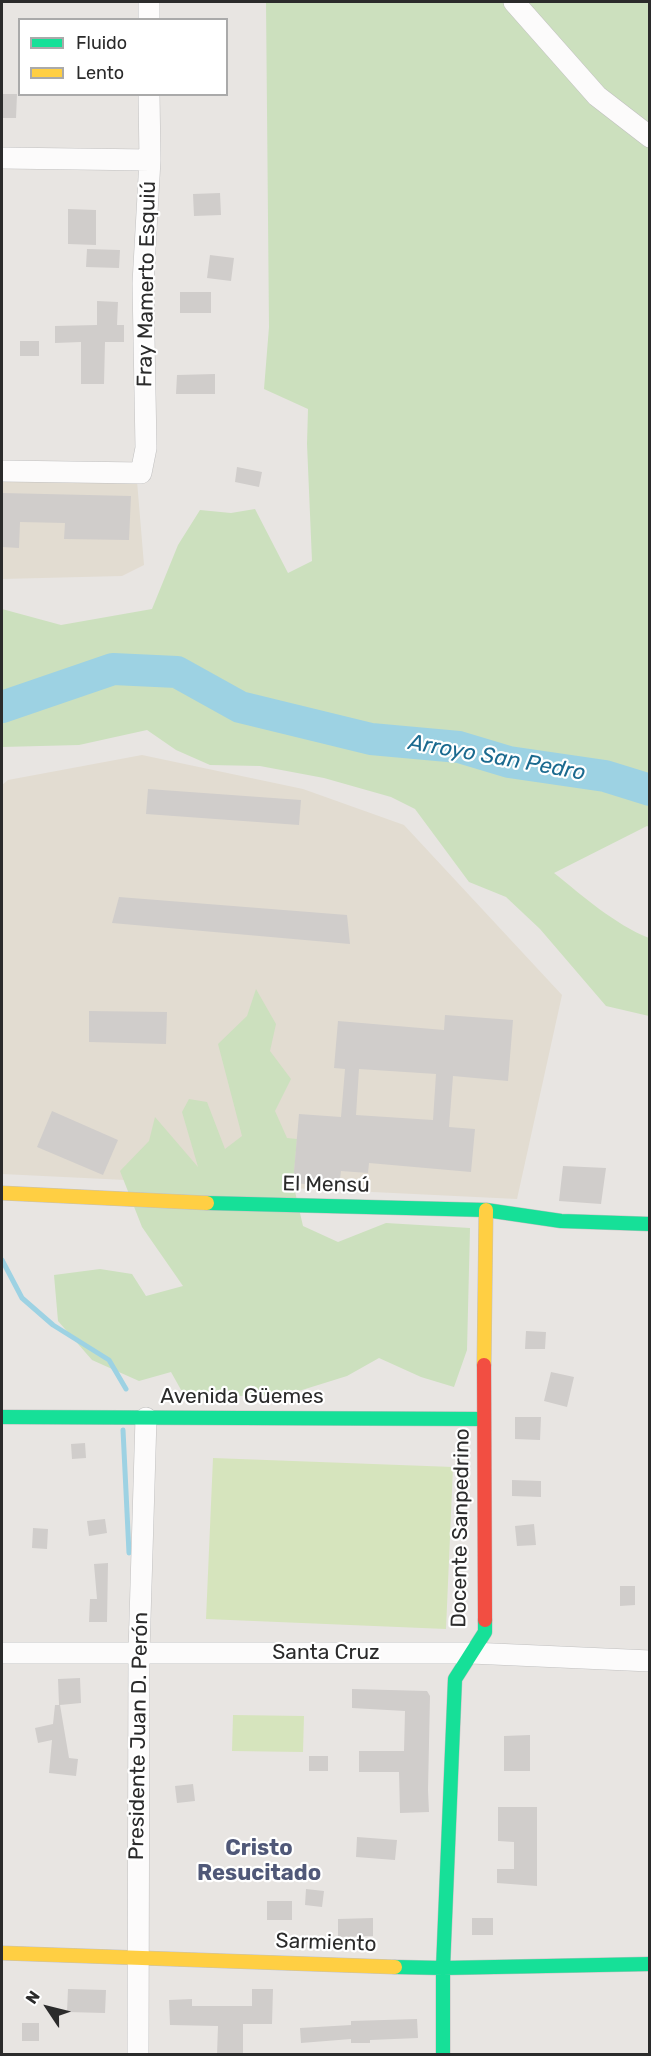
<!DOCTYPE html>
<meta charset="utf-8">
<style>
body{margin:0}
#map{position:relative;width:651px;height:2056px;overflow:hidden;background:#e8e5e2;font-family:Rubik,sans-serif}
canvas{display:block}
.frame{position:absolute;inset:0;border:3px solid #2b2b2b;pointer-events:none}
.legend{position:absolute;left:18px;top:18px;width:210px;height:78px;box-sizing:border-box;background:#fff;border:2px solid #aaa;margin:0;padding:8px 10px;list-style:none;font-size:18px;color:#2b2b2b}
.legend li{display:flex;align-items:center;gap:12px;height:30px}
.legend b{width:30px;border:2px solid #aaa}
.north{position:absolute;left:18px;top:1978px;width:60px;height:60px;-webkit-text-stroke:4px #fff;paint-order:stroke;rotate:305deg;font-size:16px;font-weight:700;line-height:24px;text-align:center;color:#2b2b2b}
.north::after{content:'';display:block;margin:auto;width:21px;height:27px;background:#2b2b2b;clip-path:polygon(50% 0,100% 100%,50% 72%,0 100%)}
</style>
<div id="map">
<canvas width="651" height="2056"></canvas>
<div class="frame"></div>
<ul class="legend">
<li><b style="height:8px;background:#16e098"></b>Fluido</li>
<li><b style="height:8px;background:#ffcf43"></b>Lento</li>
</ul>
<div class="north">N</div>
</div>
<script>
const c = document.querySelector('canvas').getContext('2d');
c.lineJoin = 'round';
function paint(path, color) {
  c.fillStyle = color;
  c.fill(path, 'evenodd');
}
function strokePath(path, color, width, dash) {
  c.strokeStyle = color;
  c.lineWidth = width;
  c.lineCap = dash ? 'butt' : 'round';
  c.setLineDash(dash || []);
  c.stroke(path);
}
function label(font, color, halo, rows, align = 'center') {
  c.font = font + ' Rubik,sans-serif';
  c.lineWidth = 4.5;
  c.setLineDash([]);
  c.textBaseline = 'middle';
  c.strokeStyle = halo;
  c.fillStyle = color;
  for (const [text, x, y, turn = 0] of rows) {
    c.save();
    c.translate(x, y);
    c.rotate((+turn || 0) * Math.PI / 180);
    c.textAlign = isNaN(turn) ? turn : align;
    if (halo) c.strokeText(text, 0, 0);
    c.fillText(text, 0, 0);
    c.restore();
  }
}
const education = new Path2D(`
 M2,481H137L144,565L122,576L2,579Z
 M142,755L303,789L404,825L562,995L517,1199L2,1174V785L8,780Z`);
const green = new Path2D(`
 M266,2H649V827L647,826L554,873C583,896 614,924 649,938V1016L606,1006L540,929L506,897L469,882L415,809L391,797L324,778L260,766L210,765L176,750L147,730L79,745L2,747V609L61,625L152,609L178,545L200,510L231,513L255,509L288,573L312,561L307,444L308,409L264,389L269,327Z
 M256,989L276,1024L270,1051L291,1079L275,1111L287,1138L297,1139L293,1183L303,1226L338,1242L386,1223L470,1228L467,1350L454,1387L421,1377L379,1358L347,1376L286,1395L185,1397L171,1372L139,1381L92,1360L58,1321L54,1275L100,1269L132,1274L146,1296L183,1286L142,1227L120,1171L149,1141L155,1117L198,1167L182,1112L189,1099L207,1102L225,1149L242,1136L218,1044L247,1016Z`);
const pitch = new Path2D(`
 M213,1458L453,1467L446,1629L206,1619Z
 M233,1715L304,1716L303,1752L232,1751Z`);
const stream = new Path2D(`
 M2,1260L22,1298L53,1325L109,1360L126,1389
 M123,1430L129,1553`);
const river = new Path2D(`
 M2,707L113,669L177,672L240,707L371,739L459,747L509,762L605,776L650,790`);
const building = new Path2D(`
 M2,94H17L16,118H2Z
 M220,193L221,215L194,216L193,194Z
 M68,209L96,210V245L68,244Z
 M87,249L120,250L119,268L86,267Z
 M210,255L234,258L231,281L207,278Z
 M180,292H211V313H180Z
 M97,301L118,302L117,325H124V342H105L104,384H81V342L55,343V326L97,325Z
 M20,341H39V356H20Z
 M215,374V394H176L177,375Z
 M237,467L262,472L259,487L235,482Z
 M2,493L131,496L129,540L64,539L65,523L20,522L19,548L2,547Z
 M148,789L301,800L299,825L146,814Z
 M119,897L347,915L350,944L112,923Z
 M89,1011L167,1012L166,1044L89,1042Z
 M445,1015L513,1020L508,1081L453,1076L449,1127L475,1129L471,1172L369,1163L368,1173L341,1171L339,1187L293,1183L299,1114L341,1117L345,1069L334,1068L338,1021L444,1030ZM359,1069L436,1074L433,1120L356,1115Z
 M52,1111L118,1140L103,1175L37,1147Z
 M563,1166L606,1168L601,1204L559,1201Z
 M526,1331L546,1332L545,1349H525Z
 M551,1372L574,1377L567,1407L544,1401Z
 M515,1417H541L540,1440L515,1439Z
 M85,1443L86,1458L72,1459L71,1444Z
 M512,1480L541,1481V1497L512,1496Z
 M105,1519L107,1533L89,1536L87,1521Z
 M534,1524L536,1545L517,1546L515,1526Z
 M33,1528L48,1529L47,1549L32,1548Z
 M108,1563L107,1622H89L90,1599H97L94,1564Z
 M620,1586H635V1605L620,1606Z
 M80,1678L81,1703L60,1705L69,1758L78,1759L76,1776L49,1773L52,1740L38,1743L35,1728L53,1724L55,1705H59L58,1679Z
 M352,1689L427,1691L430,1696L428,1790L429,1812L400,1813L399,1772H359V1751H404L405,1711L352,1708Z
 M530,1735V1771H504V1736Z
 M309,1756H328V1771H309Z
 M193,1784L195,1801L177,1803L175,1786Z
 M498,1807H537V1886L497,1883V1869H514V1842L498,1841Z
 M357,1837L397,1840L395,1860L356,1857Z
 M306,1889L324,1891L322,1907L305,1905Z
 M267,1901H292V1920H267Z
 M373,1918V1936L338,1937V1919Z
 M472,1918H493V1935H472Z
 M68,1989L106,1990L105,2013L67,2012Z
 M252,1989H273L272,2024H243V2055H217L218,2026L170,2025L169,2000L192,1999V2006H252Z
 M417,2019L418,2038L370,2040V2043H351V2039L301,2043L300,2028L351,2025V2021Z
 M22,2023H39V2041H22Z`);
const street = new Path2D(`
 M149,2V20
 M514,2L597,96L650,137
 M2,158L150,160
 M2,471L141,473L146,448L143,283L150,160L149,94
 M2,1653H471L650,1661
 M138,2054L139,1652L146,1418`);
const fast = new Path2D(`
 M207,1203L486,1210L561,1221L650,1224
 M2,1417L483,1419
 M395,1967L443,1968L650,1964
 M443,2054V1968L455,1679L485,1632V1620`);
const slow = new Path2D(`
 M2,1193L207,1203
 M484,1365L486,1210
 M2,1953L395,1967`);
const jam = new Path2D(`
 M484,1365L485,1620`);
const streetNames = [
 ["Fray Mamerto Esquiú",147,284,-89],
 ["El Mensú",326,1185,1],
 ["Avenida Güemes",242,1397],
 ["Docente Sanpedrino",461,1528,-89],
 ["Santa Cruz",326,1653],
 ["Presidente Juan D. Perón",139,1736,-89],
 ["Sarmiento",326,1943,2]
];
const waterNames = [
 ["Arroyo San Pedro",497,758,10]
];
const neighbourhoodNames = [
 ["Cristo",259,1849],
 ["Resucitado",259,1874]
];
paint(education, '#e2dcd1');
paint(green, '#cce0be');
paint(pitch, '#d6e4bd');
strokePath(stream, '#9dd2e3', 5);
strokePath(river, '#9dd2e3', 32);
paint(building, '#d0cdcb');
strokePath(street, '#c1c0c0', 22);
strokePath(fast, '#c1c0c0', 15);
strokePath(slow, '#c1c0c0', 15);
strokePath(jam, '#c1c0c0', 15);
strokePath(street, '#fcfbfb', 21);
strokePath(fast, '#16e098', 14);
strokePath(slow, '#ffcf43', 14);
strokePath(jam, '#f24e42', 14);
label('21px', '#2b2b2b', '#fff', streetNames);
label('italic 22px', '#1b6a8f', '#fff', waterNames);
label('bold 22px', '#505878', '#fff', neighbourhoodNames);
</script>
